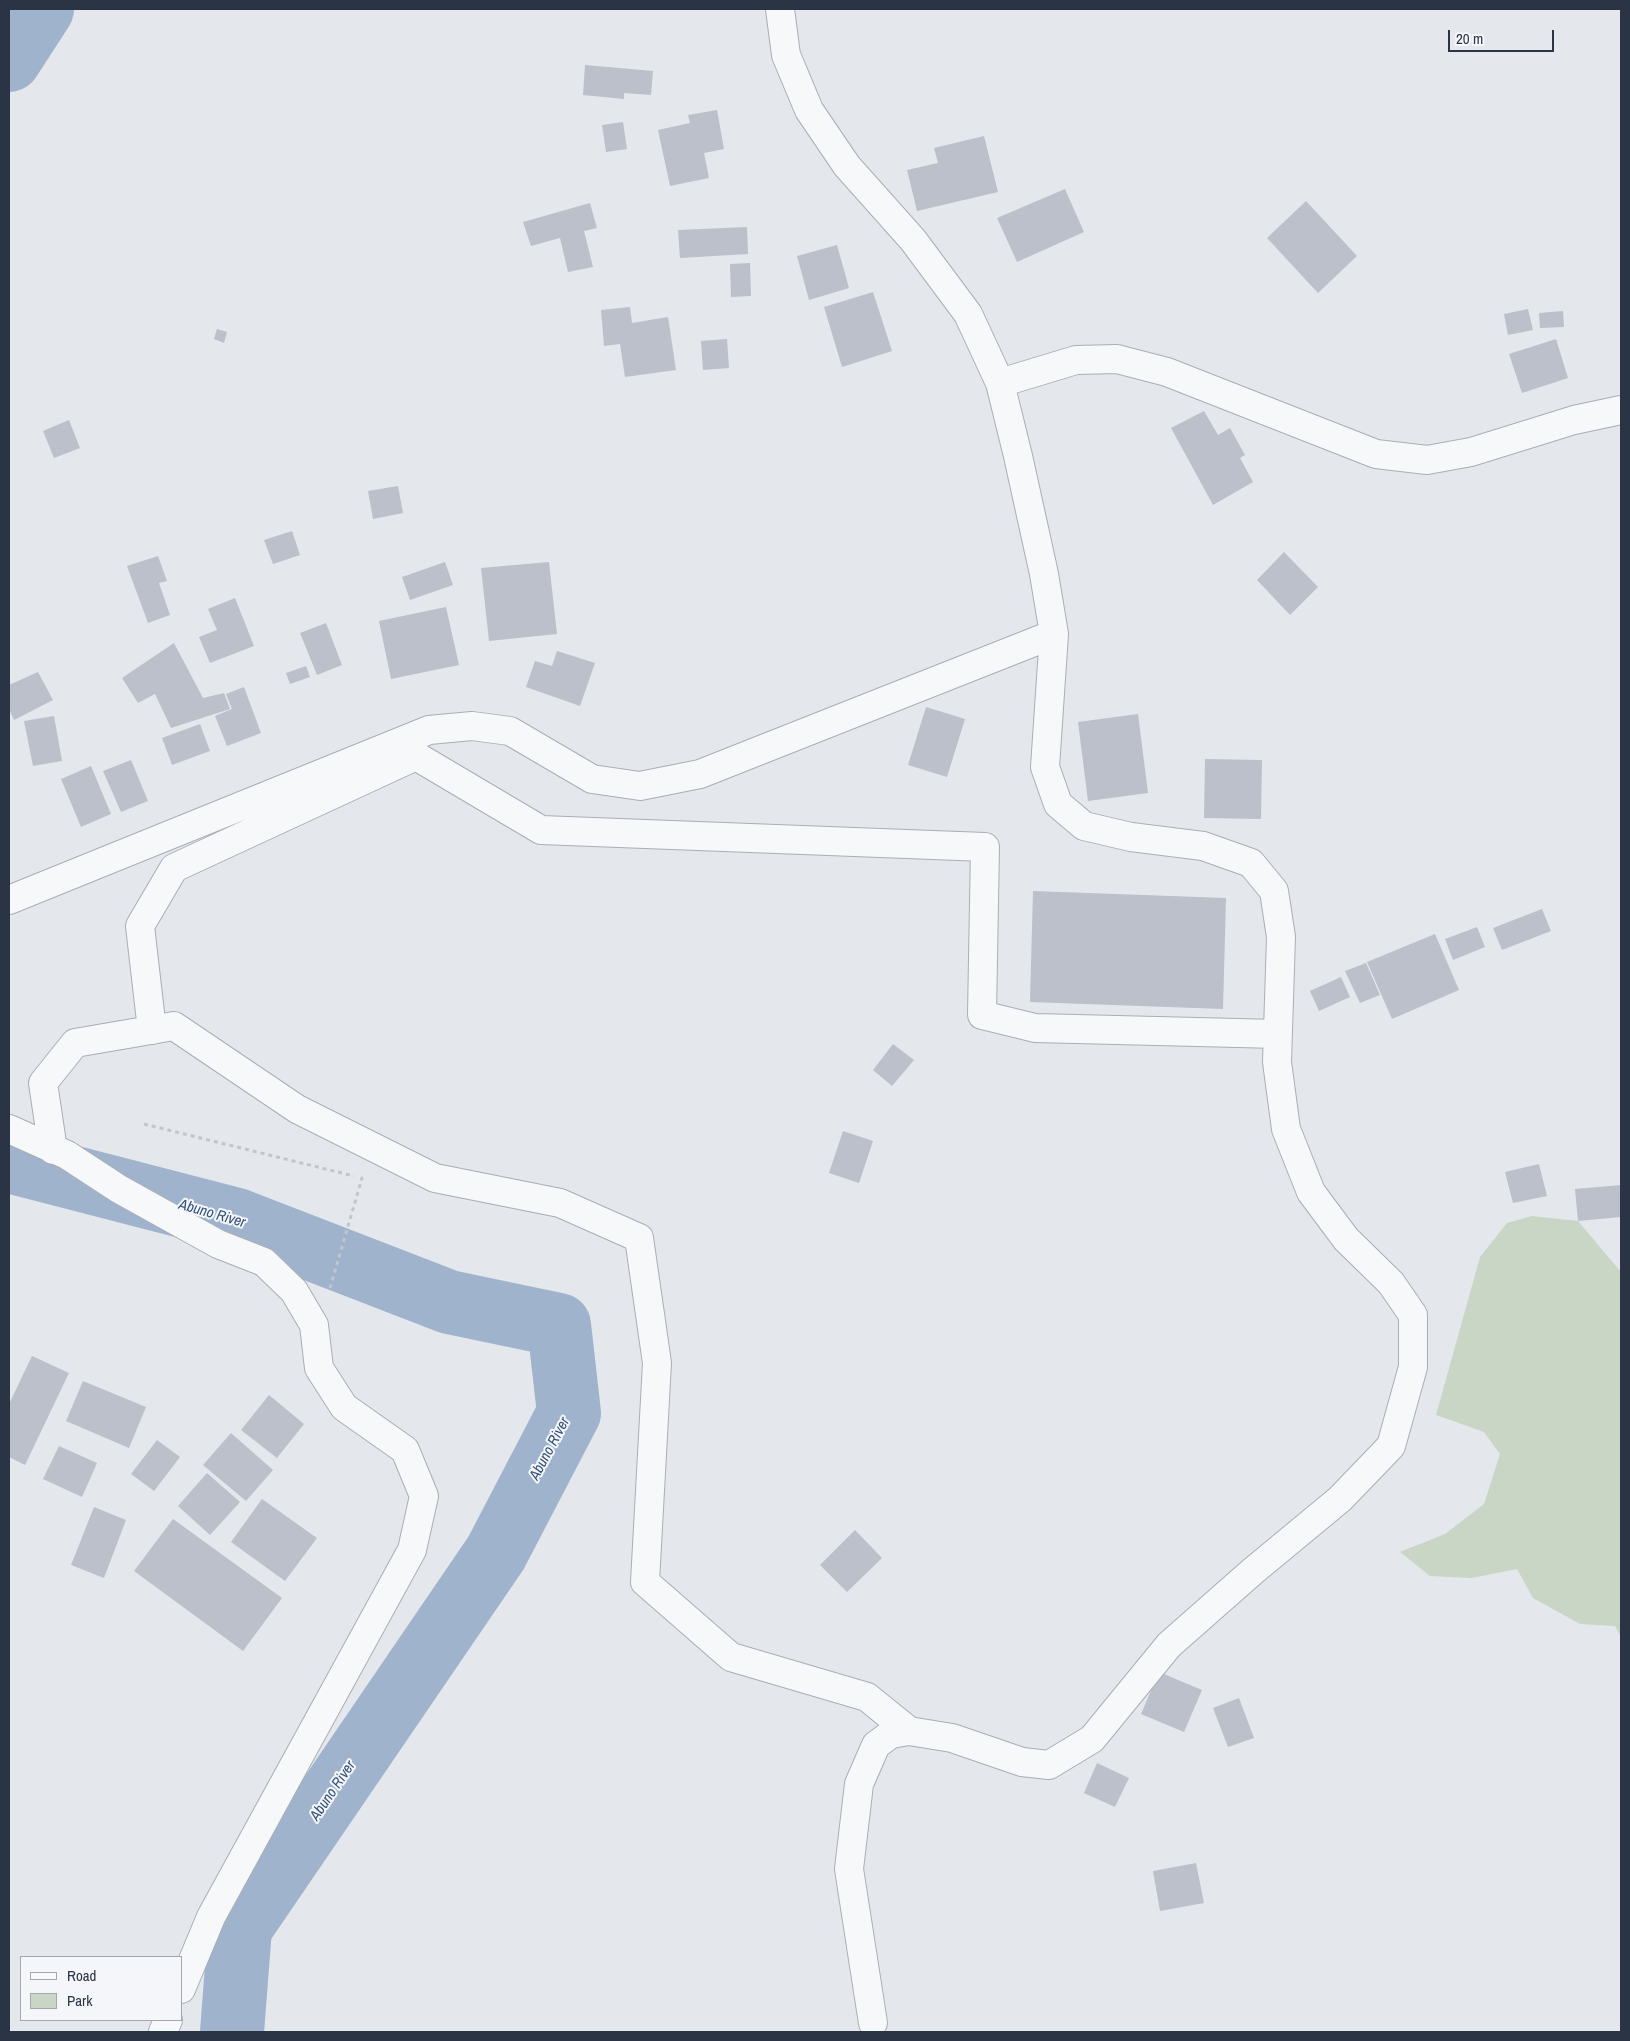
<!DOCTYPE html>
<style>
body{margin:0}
#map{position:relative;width:1630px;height:2041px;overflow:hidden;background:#e4e7ec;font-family:"Archivo Narrow",sans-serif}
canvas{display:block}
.frame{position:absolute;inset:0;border:10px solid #2b3445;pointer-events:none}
.legend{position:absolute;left:20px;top:1956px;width:162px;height:65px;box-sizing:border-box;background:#f4f6f9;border:1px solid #a4a8b1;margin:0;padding:6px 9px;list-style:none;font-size:15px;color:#2b3445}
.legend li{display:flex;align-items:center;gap:10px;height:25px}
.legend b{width:25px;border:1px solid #a4a8b1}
.scale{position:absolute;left:1448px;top:30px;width:106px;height:22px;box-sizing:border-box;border:2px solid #2b3445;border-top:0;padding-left:6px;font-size:15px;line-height:18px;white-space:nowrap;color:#2b3445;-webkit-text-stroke:4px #f4f6f9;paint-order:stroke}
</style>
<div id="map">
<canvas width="1630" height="2041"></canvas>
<div class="frame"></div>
<ul class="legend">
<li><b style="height:6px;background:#f7f8fa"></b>Road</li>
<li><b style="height:14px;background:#c9d6c5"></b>Park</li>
</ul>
<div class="scale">20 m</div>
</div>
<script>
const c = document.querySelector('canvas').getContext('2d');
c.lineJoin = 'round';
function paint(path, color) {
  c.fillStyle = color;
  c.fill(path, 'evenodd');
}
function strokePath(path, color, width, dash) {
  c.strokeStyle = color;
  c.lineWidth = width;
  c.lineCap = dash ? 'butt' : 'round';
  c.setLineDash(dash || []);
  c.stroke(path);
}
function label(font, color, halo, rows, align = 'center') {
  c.font = font + ' "Archivo Narrow",sans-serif';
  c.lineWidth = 4;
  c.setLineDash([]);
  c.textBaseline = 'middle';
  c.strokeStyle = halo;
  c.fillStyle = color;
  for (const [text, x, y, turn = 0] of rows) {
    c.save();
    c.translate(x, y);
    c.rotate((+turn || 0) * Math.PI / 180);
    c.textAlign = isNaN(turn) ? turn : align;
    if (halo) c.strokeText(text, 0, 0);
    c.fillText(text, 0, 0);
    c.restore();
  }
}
const green = new Path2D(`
 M1532,1216L1578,1221L1621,1272V1637L1615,1626L1580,1624L1533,1598L1517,1569L1472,1578L1430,1576L1400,1552L1445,1534L1484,1504L1500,1454L1484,1432L1436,1415L1480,1257L1507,1223Z`);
const river = new Path2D(`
 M9,60L42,9
 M9,1161L237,1220L449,1302L559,1325L569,1413L496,1553L240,1928L232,2032`);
const building = new Path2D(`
 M585,65L653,71L651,95L624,93V99L583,95Z
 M717,110L724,149L704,153L709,178L670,186L658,130L690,123L688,115Z
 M623,122L627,149L606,152L602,125Z
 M984,136L998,192L917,211L907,170L938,163L934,148Z
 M1065,189L1084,232L1017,262L997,218Z
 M1306,201L1357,256L1318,293L1267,238Z
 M590,203L597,228L584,231L593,267L568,272L560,238L531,246L523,222Z
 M747,227L748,254L680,258L678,230Z
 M837,245L849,288L809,300L797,256Z
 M750,263L751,296L731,297L730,264Z
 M873,292L892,351L842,367L824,307Z
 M630,307L632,323L668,317L676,370L625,377L620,344L604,346L601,310Z
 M1528,309L1533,330L1508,335L1504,314Z
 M1563,311L1564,327L1540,328L1539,313Z
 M217,329L227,332L224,343L214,339Z
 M727,339L729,368L703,370L701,341Z
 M1556,339L1568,378L1522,393L1509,354Z
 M1204,411L1218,435L1230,428L1245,455L1240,458L1253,482L1213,505L1171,428Z
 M69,420L80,448L54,458L43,431Z
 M398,486L403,513L373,519L368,491Z
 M292,531L300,555L273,564L264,540Z
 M1284,552L1318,587L1290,615L1257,580Z
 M158,556L167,581L159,583L170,615L148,623L127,566Z
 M445,562L453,585L410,600L402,577Z
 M549,562L557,634L489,641L481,568Z
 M235,598L254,646L210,663L199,637L217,630L208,609Z
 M446,607L459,665L391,679L379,621Z
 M326,623L342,665L317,675L300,633Z
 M174,643L203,698L224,693L230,709L171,728L155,694L138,703L122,678Z
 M557,651L595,663L580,706L526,687L535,661L552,666Z
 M306,666L310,677L290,684L286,673Z
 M38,672L53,700L14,720L9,709V685Z
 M244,687L261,733L227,746L215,716L234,708L232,709L226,694Z
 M926,707L965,719L947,777L908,765Z
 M1138,714L1148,793L1088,801L1078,722Z
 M54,716L62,761L33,766L24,721Z
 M200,724L210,751L172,765L162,738Z
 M1205,759L1262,760L1261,819L1204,818Z
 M131,760L148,801L121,812L103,771Z
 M91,766L111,814L81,827L61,779Z
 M1033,891L1226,898L1223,1009L1030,1002Z
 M1542,909L1551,931L1502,950L1493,928Z
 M1477,927L1485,947L1453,960L1445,939Z
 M1435,934L1459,990L1392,1019L1367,962Z
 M1366,963L1380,995L1360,1003L1345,971Z
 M1341,977L1350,997L1319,1011L1310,991Z
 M893,1044L914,1060L892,1086L873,1070Z
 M843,1131L873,1141L859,1183L829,1173Z
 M1539,1164L1547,1196L1513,1203L1505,1172Z
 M1621,1185V1217L1578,1221L1575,1189Z
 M32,1356L69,1373L25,1465L9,1457V1404Z
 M83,1381L146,1407L129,1448L66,1421Z
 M269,1395L304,1424L277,1458L241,1430Z
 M231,1433L273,1470L246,1501L203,1465Z
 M157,1440L180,1457L154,1491L131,1474Z
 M59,1446L97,1463L82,1497L43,1479Z
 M207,1473L240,1502L210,1535L178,1506Z
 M262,1499L317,1538L285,1581L231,1542Z
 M94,1507L126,1520L104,1578L71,1565Z
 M173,1519L282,1598L243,1651L134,1571Z
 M855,1530L882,1558L847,1592L820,1565Z
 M1159,1672L1202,1690L1184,1732L1141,1714Z
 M1239,1698L1254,1738L1228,1747L1213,1708Z
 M1097,1763L1129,1778L1115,1807L1084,1793Z
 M1196,1863L1204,1903L1160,1911L1153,1871Z`);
const path = new Path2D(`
 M144,1124L354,1176
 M330,1288L362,1178L360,1177`);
const minor = new Path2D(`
 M780,9L786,55L809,110L847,166L913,240L968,314L1000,383L1018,456L1044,574L1054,634L1045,767L1058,804L1084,826L1131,837L1203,846L1251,863L1274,891L1281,937L1277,1062L1286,1129L1311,1192L1346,1239L1391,1283L1413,1315V1367L1391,1446L1340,1499L1253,1571L1169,1645L1092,1739L1049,1765L1022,1762L952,1738L909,1731L891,1734L876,1745L859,1784L849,1869L873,2023
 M1000,383L1076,360L1117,359L1167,372L1376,454L1427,460L1471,452L1574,420L1621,410
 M9,900L429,730L472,726L510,731L592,779L640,786L700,774L1054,634
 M152,1030L140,926L174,868L416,756L541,830L985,847L982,1015L1035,1028L1278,1034
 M9,1129L67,1155L119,1189L218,1244L264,1262L294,1291L314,1325L319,1368L344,1407L405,1450L424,1496L412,1550L211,1917L181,1989
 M53,1150L43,1083L75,1043L174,1026L297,1109L435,1178L560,1203L639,1238L657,1363L645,1582L731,1657L867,1697L909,1731
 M163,2032L168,2020`);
const waterNames = [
 ["Abuno River",212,1214,16],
 ["Abuno River",550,1449,-62],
 ["Abuno River",333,1791,-56]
];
paint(green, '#c9d6c5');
strokePath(river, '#9fb4cc', 64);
paint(building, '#bbc0ca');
strokePath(minor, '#a9aeb7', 30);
strokePath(path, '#c2c5cb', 3, [4, 4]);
strokePath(minor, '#f7f8fa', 28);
label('italic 15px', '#34527a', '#f4f6f9', waterNames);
</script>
